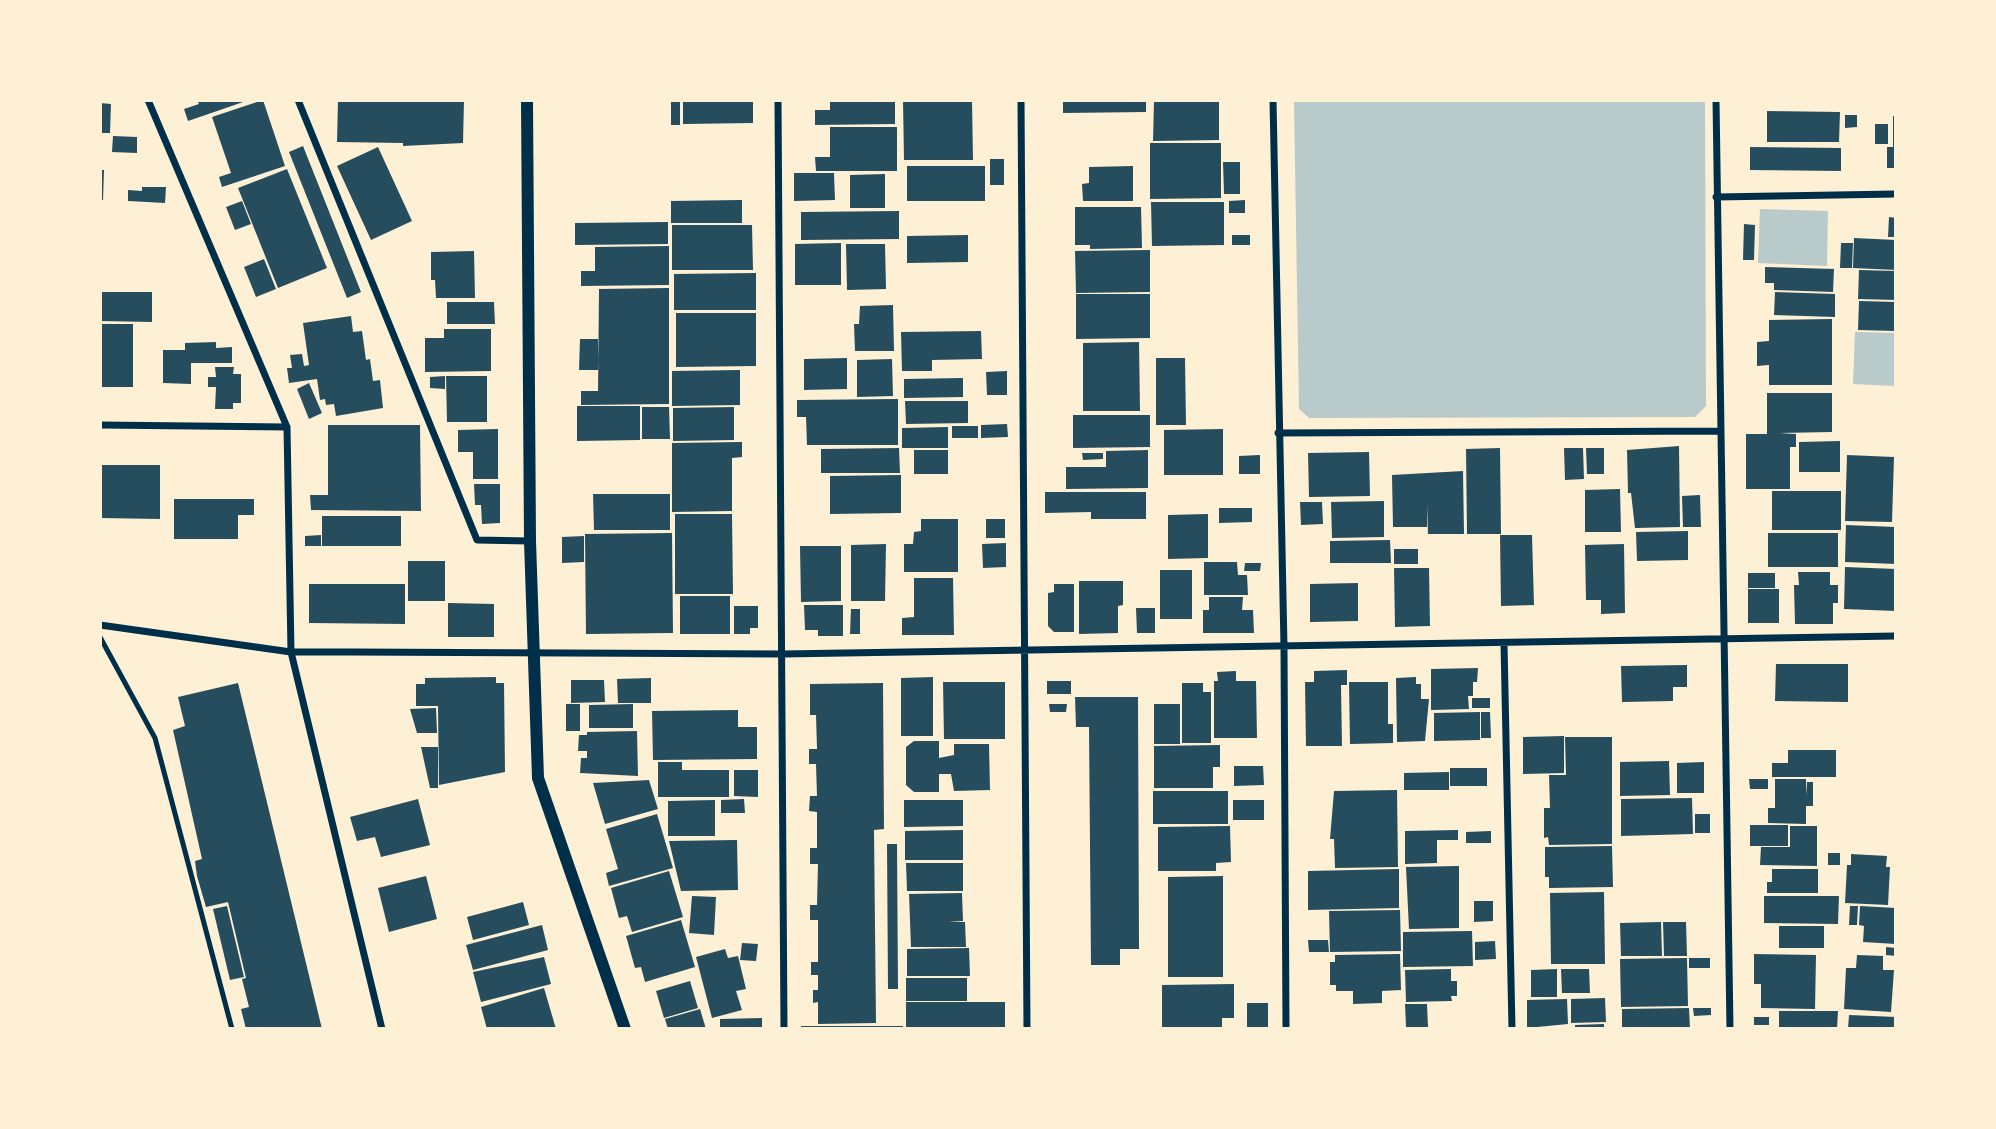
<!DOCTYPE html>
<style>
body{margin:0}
#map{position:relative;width:1996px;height:1129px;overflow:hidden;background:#fdf0d5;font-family:"Work Sans",sans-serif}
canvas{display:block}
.frame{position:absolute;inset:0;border:102px solid #fdf0d5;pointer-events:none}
</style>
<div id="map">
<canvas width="1996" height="1129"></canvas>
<div class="frame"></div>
</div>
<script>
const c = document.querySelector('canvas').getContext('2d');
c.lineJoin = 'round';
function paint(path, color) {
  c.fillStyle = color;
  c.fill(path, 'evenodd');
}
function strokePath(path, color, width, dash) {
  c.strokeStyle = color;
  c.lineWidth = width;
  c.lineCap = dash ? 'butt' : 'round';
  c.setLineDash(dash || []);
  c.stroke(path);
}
const green = new Path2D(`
 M1294,100H1705L1706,406L1695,417L1309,418L1299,409Z
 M1760,209L1828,211L1827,266L1758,263Z
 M1855,332L1896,333V386L1853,384Z`);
const building = new Path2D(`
 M197,100H249L188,121L184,109L199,104Z
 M263,100L285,166L222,187L219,177L231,173L212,117Z
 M338,100H464L463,143L403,146V143L337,142Z
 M753,100V123L683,124V101Z
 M830,100H895V124L815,125V110H830Z
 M903,100H972L973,160H904Z
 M1063,100H1146V112L1063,113Z
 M1154,101H1219V140L1153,141Z
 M671,102H680V125H671Z
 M100,103L111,104L110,133H100Z
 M1767,111L1840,112L1839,142H1767Z
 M1845,115H1857V127L1845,128Z
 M1893,116H1896V168H1887V147H1893Z
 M1875,124H1888V144H1875Z
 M830,127H897V171H816L815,157H830Z
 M113,136L137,137V153L112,152Z
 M1150,143H1221V198L1150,199Z
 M303,146L361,292L347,298L289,152Z
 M378,147L412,221L371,240L337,166Z
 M1750,147L1841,148V171L1750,170Z
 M990,159H1004V185H990Z
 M1223,162H1240V194H1224Z
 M907,166H985V201H907Z
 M1133,166V201H1083L1082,184L1089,183V167Z
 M287,169L327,268L278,288L238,188Z
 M100,170H104L103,200H100Z
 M794,173H834L835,200L794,201Z
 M885,174V208H850V175Z
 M142,187H166L165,203L128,201V190L142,191Z
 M742,200V223H671V201Z
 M1245,200V213H1229V201Z
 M242,201L251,224L235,230L226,207Z
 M1151,202H1224V245L1152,246Z
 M1075,207H1141L1142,248L1090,249V245H1075Z
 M899,211V239L801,240V212Z
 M1889,217L1896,218V237H1888Z
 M668,222V244L575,245V223Z
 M1744,224L1755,225L1754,260H1743Z
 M672,225H752L753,270H672Z
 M968,235V262L907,263V236Z
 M1232,235H1250V245H1232Z
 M1854,238L1896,240V270L1853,268Z
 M841,243V285H795V244Z
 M1841,243H1853L1852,268H1840Z
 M846,244H885L886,289L847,290Z
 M669,246V285L581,286V271H595V247Z
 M1150,250V292L1076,293L1075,251Z
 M474,251L475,298H436L435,280H431V252Z
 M264,259L276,289L256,297L244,267Z
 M1765,267L1834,269L1833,292L1774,290V283H1765Z
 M1859,270L1896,271V300L1858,299Z
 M756,273V310H674V274Z
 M669,288V404L581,405V391H598L599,289Z
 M100,292H152V322L100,321Z
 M1775,292L1835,294V317L1774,315Z
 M1076,294H1150V338L1076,339Z
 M1859,301L1896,302V331L1858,330Z
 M447,302H494L495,324H447Z
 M893,305L894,351H855L854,324H859L860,306Z
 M676,313H756V366L676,367Z
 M351,316L353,332L362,331L366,360L370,359L373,381L380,380L383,408L336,416L334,404L326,405L325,399L320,400L317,379L289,383L287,368H292L290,355L302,354L304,366L309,365L303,323Z
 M1832,319V385H1769V365L1757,366V342L1769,341V320Z
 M101,324H133V387H100Z
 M444,329H491V371L425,372V338H444Z
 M981,331L982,359L932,360V371H902L901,332Z
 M580,339H599L598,370H579Z
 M216,342V348L232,347V363H191V384L163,383V350H185V343Z
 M1139,342L1140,411H1083V343Z
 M847,358V389L804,390V359Z
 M1156,358H1185L1186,425H1156Z
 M892,359L893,396L857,397V360Z
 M215,367H234L233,374H241V403H233V409H215L216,387H208V377H216Z
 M740,370V405L672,406V371Z
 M1007,371V395H987L986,372Z
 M445,376V389L430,388V377Z
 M446,376H487V422H447Z
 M963,378V397L904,398V379Z
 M309,383L322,413L309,419L297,389Z
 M1767,393H1832V432L1779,433L1796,434V447H1790V489H1746V434H1767Z
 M898,399V445H807L806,417H797V400Z
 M905,401H968V423L906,424Z
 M577,406H640V440L577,441Z
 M642,407H669L670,439H642Z
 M734,407V440L673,441V408Z
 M1073,415H1150V447L1073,448Z
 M1007,424L1008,437L981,438V425Z
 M328,425H420L421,511L311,510L310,495H328Z
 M952,426H978V438H952Z
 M948,427V448H902V428Z
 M498,429V479H473V452H458V430Z
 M1223,429V475H1164V430Z
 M1840,441V472H1799V442Z
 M742,442V457L732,458V511L672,512V443Z
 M1679,446L1680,527L1635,528L1631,493H1628L1627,450Z
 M899,448L900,473H821V449Z
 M1500,448L1501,534H1467L1466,449Z
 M1564,448H1583L1584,479L1565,480Z
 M1586,448H1604V474H1587Z
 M914,450H948V474H914Z
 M1148,450V488L1066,489V467H1106V451Z
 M1369,452L1370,496L1309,497L1308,453Z
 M1082,453H1103V459L1083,460Z
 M1260,455V474H1239V456Z
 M1847,455L1894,457L1892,522L1845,521Z
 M100,465H160V519L100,518Z
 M1463,471L1464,534H1428L1427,505V527H1393L1392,475Z
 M901,475V513L830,514V476Z
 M474,484H500V523L482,524L481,505H475Z
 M1620,489L1621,532H1585V490Z
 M1772,491H1841V530H1772Z
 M1045,492H1146V519H1091V512L1045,513Z
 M593,494H670V530H594Z
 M1700,495L1701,527H1683L1682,496Z
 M174,499H254V515H238V539H174Z
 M1384,501V537L1332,538L1331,502Z
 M1300,502H1322L1323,524L1301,525Z
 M1219,508H1252V522L1219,523Z
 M675,514H732L733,594H675Z
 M1208,514V558L1168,559V515Z
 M322,516H401V546H322Z
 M921,519H958V572H904V544H913L914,532L921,531Z
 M986,519H1005V538H986Z
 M1846,525L1896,527V564L1845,562Z
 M1688,531V560L1637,561L1636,532Z
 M672,533L673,633L586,634L585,534Z
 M1768,533H1838V567H1768Z
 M321,535V546H305V536Z
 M1500,535H1532L1534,605L1501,606Z
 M584,536V562L562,563V537Z
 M1390,540L1391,563H1330V541Z
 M1006,543V567L983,568L982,544Z
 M886,544L885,601H851V545Z
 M1624,544L1625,613L1601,614V600H1586L1585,545Z
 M800,546H841V601L801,602Z
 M1394,549H1418V564H1394Z
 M408,561H445V601H408Z
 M1204,562H1237L1238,575H1247L1248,595H1204Z
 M1245,563H1261L1260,571H1244Z
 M1845,567L1896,569V611L1844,609Z
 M1394,568H1429L1430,626L1395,627Z
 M1160,570H1192V619H1160Z
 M1798,572H1830V585H1838V603H1833V624H1795L1794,585H1799Z
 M1748,573H1775V588H1748Z
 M914,578H953L954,635H902V618L914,617Z
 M1079,581H1123V605L1118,606V633L1079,634Z
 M1358,583V621L1310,622V584Z
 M309,584H405V624L309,623Z
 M1054,584H1074V632H1054L1048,626V593L1054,592Z
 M1748,589H1779V623H1748Z
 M680,596H730V634H680Z
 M1209,597H1243L1242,610H1253L1254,633H1203V610H1209Z
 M448,603L494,604V637H448Z
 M804,605H843V636H818V630H805Z
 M734,606H758V628H750V634H734Z
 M1136,608H1155V633H1137Z
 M851,609H860V634H850Z
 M1776,664H1848V702L1775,701Z
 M1687,665V687H1673V701L1622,702L1621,666Z
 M1478,668L1477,682H1473V696H1468L1469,709L1431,710V669Z
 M1347,670V685H1341L1342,746H1306L1305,682H1314V671Z
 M1236,671V681H1256L1257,738H1214V681H1218L1217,672Z
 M496,677V683H504L505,772L439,785L438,706H416V684H425V678Z
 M933,677V736H901V678Z
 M1416,677V684H1421V699H1429L1425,741L1397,742L1396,678Z
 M651,678V703H618L617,679Z
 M571,680H604L605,702L571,703Z
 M1047,681H1071V694H1047Z
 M943,682H1005V739H944Z
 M1349,682H1388V724H1393V743L1350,744Z
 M238,683L322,1029H246L241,1009L249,1007L242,979L246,978L228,902L206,907L197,876L195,861L202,859L173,730L185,726L178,697Z
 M883,683L884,829L874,830L876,1023L818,1024V1002L813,1003V990H818V975H811V962H818V920H810V905H817L818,864H810V848H817V812L809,811L810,796H817L816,764H809V749H817L816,715H810V684Z
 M1182,683H1203V692H1211V743H1182Z
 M1075,697H1138L1139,949H1120V965H1091L1089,727H1076Z
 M1472,698H1490V708H1472Z
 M566,704H580V731H566Z
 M633,704V728H589V705Z
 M1049,704H1067L1066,712H1050Z
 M1154,704H1180V744H1154Z
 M436,708L437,733H417L410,709Z
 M738,710V727H757V759L653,760L652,711Z
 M1480,712V740L1434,741V713Z
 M1481,712H1490L1491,738H1481Z
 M637,731L638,776L580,773L581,758H587V751H578L579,735H587V732Z
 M1564,736V773L1523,774V737Z
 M1565,737H1612V844L1549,845L1548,837L1544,838V808H1550L1549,775H1566Z
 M914,741H939V758L954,755V744H989L990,790L954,791L951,774H939V792H914L906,785V747Z
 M1220,745V767H1213V788H1154V746Z
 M421,747H438V788H430Z
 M1788,750H1836V777H1772V763H1788Z
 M1669,761L1670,795L1620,796V762Z
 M658,762H682V770H729V797H658Z
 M1704,762V793H1677V763Z
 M1234,766H1263L1264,785L1234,786Z
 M1450,768H1487V786H1450Z
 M734,770H758V797L734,796Z
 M1449,772V790H1404V773Z
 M1749,779H1768V789H1750Z
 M1775,779H1806V796L1807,782H1813V806H1806V824L1768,823V808H1775Z
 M649,780L658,809L605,824L593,783Z
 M1397,790L1398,867L1335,868L1334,839H1330L1334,791Z
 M1153,791H1228V824H1153Z
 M1692,798L1693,834L1621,836V799Z
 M418,799L430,845L381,857L375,837L357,841L350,817Z
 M744,799L745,813H721V800Z
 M715,800V836H668V801Z
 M904,800H963V826L904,827Z
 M1233,800H1264V820H1233Z
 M657,814L673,868L609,886L606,873L618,869L606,829Z
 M1695,814H1710V833H1695Z
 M1750,825H1788V846H1750Z
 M1230,826L1231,862L1216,863V871H1158V827Z
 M1790,826H1817V866L1760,865L1761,847H1790Z
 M963,830V860H905V831Z
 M1458,830V840H1437V863L1405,864V831Z
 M1491,831V843H1466V832Z
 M737,840L738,890L681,891L669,841Z
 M887,844H897L898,989H888Z
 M1612,846L1613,887L1549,888V877H1545V847Z
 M1828,853H1840V865H1828Z
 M1851,854L1887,856L1886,867H1890L1888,905L1845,903L1847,865H1851Z
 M906,863H963V891H907Z
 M1459,866V928L1409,929L1406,867Z
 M1399,869V908L1308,910V871Z
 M1772,869H1818V893H1767V882H1772Z
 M669,871L683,917L632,932L627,916L619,918L611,888Z
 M426,876L437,919L389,932L378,888Z
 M1223,876V977H1168V877Z
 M1604,892L1605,964H1551L1550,893Z
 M962,893L963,921L948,922H965L966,947H911L909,894Z
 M692,896L716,897L714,935L689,933Z
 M1764,896H1839L1838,924L1764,923Z
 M1474,901H1493V921L1474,922Z
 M523,902L529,925L473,940L467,917Z
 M227,906L244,977L230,980L213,909Z
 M1850,906H1858L1857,925H1849Z
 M1860,906L1896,908V944L1863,942L1864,926L1859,925Z
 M1400,910L1401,951L1330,952L1329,911Z
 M681,920L695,967L645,982L641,967L635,968L626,936Z
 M1661,922L1662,956H1621L1620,923Z
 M1663,922H1686L1687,956H1664Z
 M542,925L548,950L473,970L466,945Z
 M1779,926H1824V948H1779Z
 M1472,931L1473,966L1403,967V932Z
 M1308,940H1328L1329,952H1309Z
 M1495,941L1496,959L1475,960V942Z
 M742,943L758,944L756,961L740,960Z
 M1886,947L1896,948V956L1886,955Z
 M969,948L970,976H907V949Z
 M725,949L728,958L738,956L746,989L736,991L742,1010L712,1018L696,957Z
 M1400,954L1401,990L1382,991V1003L1353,1004V991H1336V985H1330V962H1335V955Z
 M1754,954L1816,955L1815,1009L1761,1008V984H1754Z
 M1857,955L1883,956V970H1894L1891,1012L1844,1009L1846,968H1856Z
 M544,957L551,984L481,1002L473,972Z
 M1687,958L1688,1006L1621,1007L1620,959Z
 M1689,958H1710V968H1689Z
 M1451,969V981H1457V996H1451L1452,1001L1406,1002L1405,970Z
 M1557,969V997H1531V970Z
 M1561,969H1589L1590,993H1562Z
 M906,978H967V1001H906Z
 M690,981L698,1008L664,1018L656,991Z
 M1234,984V1018H1222V1029H1162V985Z
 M544,988L556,1029H487L481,1007Z
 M1605,998L1606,1022L1571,1023V999Z
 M1567,999L1568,1024L1527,1028V1000Z
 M906,1002H1005V1029H906Z
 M1247,1003H1268V1029H1247Z
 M1405,1004H1427L1428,1027H1406Z
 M1689,1008L1690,1029H1622V1009Z
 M1693,1008H1711V1015L1694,1016Z
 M700,1009L706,1029H668L665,1019Z
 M1779,1011H1838L1837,1029H1779Z
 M1849,1015L1896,1017V1029H1848Z
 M1754,1017H1769V1025H1754Z
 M762,1018V1029H720V1019Z
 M1604,1024V1029H1575V1025Z
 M801,1026H903V1029H801Z`);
const service = new Path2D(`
 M100,637L155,738L232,1029`);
const minor = new Path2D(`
 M148,100L287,427L291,652L382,1029
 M298,100L477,540L530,541
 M778,100L784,1029
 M1021,100L1027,1029
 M1273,100L1284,647L1286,1029
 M1716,100L1730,1029
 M1716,197L1896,194
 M100,425L287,427
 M1278,433L1719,431
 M100,625L291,652H350L783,654L1896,636
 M1504,643L1512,1029`);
const tertiary = new Path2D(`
 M527,100L530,541L538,778L625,1029`);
paint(green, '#b9caca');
paint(building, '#264d5e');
strokePath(service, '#003049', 5);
strokePath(minor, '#003049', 7);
strokePath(tertiary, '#003049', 12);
</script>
